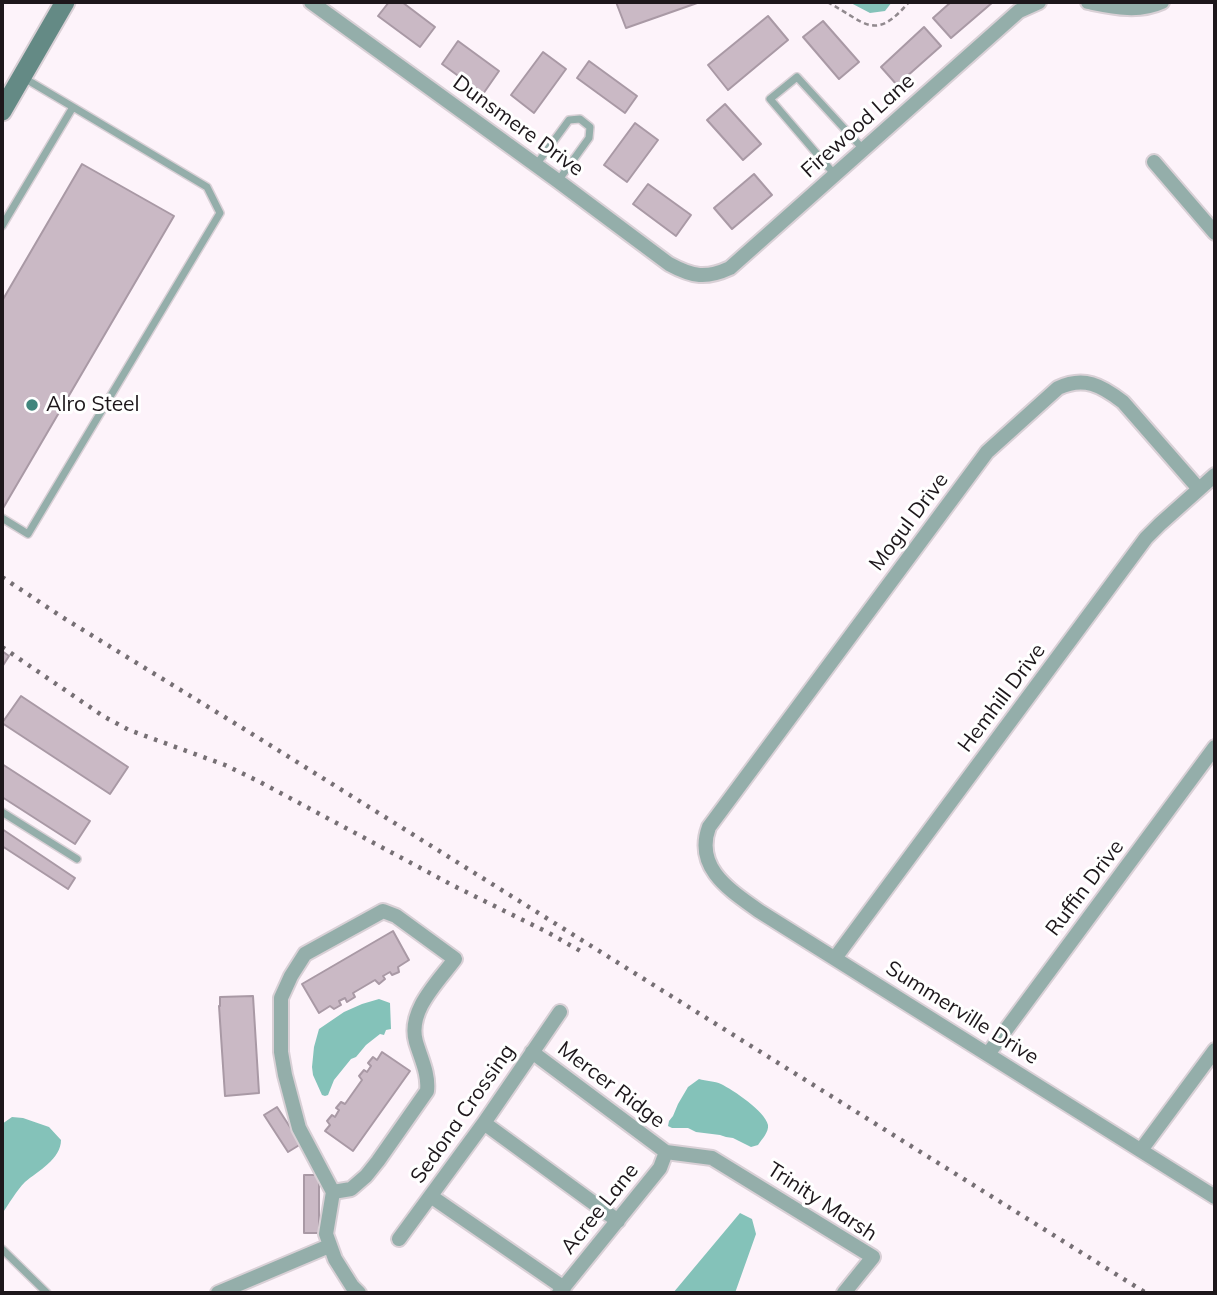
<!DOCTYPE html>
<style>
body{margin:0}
#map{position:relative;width:1217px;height:1295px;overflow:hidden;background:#fdf3fa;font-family:Mulish,sans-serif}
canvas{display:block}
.frame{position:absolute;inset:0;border:4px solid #1d171b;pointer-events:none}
</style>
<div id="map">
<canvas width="1217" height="1295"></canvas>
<div class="frame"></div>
</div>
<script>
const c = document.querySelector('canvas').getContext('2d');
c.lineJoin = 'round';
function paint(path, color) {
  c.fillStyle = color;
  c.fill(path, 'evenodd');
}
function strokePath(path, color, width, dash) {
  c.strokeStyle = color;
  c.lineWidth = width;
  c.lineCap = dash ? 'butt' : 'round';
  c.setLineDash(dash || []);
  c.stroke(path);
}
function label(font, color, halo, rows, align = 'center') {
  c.font = font + ' Mulish,sans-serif';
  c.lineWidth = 6;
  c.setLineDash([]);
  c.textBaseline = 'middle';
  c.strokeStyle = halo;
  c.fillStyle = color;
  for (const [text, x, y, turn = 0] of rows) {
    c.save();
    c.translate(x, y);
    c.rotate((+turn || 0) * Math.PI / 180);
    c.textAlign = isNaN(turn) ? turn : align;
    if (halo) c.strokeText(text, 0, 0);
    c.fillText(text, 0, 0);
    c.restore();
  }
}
const water = new Path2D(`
 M849,2H892L885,11L870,13Z
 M379,999L390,1003L391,1029L386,1030L384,1035L380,1034L366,1045L356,1057L351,1059L334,1080L328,1095L325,1096L322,1095L313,1075L312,1067L314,1047L319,1029L344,1012L362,1004Z
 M699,1079C706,1081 715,1081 721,1084C733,1090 765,1111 768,1125C769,1132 762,1139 758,1145L751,1147L733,1138L726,1137L720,1135L696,1132L688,1128H672L668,1126L669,1121L673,1116L678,1104L688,1087Z
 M12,1117L23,1118L49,1127L61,1140C61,1159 38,1171 25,1182C16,1191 9,1204 2,1214V1124Z
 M740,1213L752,1219L756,1234L735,1293H673Z`);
const building = new Path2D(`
 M389,2H402L435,27L420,47L378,16Z
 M616,2H700L626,28Z
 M951,2H993L951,38L933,18Z
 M768,16L788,40L728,90L708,65Z
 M823,21L859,62L839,79L803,37Z
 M924,27L941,46L897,85L881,67Z
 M458,41L499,71L483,94L442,64Z
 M543,52L566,69L534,113L511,95Z
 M589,61L637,96L625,113L577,78Z
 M725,104L761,144L743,160L707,120Z
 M635,123L658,140L627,182L604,165Z
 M82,164L174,216L2,510V301Z
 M754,174L772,195L732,229L714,208Z
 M648,184L691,215L676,236L633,204Z
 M2,651L9,656L2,667Z
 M21,696L128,767L110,794L2,723Z
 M2,764L90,821L75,844L2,797Z
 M2,829L75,878L68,889L2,846Z
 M393,931L409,960L398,967L399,972L392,975L390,972L383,976L385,979L379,984L375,980L353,993L355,997L347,1002L345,998L339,1001L341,1005L334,1009L330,1006L319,1013L302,984Z
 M253,996L259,1093L225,1096L219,1006H220V997Z
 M382,1052L410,1071L353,1151L325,1131L330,1125L327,1121L332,1115L335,1117L339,1110L336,1108L341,1102L345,1104L362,1080L359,1076L364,1070L367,1072L371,1066L368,1063L373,1057L377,1060Z
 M277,1107L301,1144L288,1152L264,1115Z
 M304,1175H319V1233H304Z`);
const path = new Path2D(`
 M827,2C866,22 874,43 909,2`);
const lane = new Path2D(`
 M536,165L569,120L580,119L590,127L589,138L558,181
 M835,175L770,99L797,77L863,149
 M2,226L73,107L24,78
 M2,518L28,534L220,213L207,187L73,107
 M2,812L77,859
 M2,1249L47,1293`);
const street = new Path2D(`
 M311,2L558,181L669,264C693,277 706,279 730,268L1019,11L1039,2
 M1088,2C1113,7 1138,13 1162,2
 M1154,162L1215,233
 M1199,489L1123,402C1101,385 1084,376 1058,388L987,452L709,827C694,868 730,890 759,911L1215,1197
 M835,958L1146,538L1160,524L1215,475
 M532,1052L666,1152
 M988,1054L1215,747
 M484,1123L618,1221
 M1141,1150L1215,1050
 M333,1192L351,1189L366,1176L378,1161L427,1091C429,1074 421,1059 416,1042C407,1011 438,982 455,959L396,916L383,911L305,954L291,976L281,998V1052L285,1075L299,1128L333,1192L326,1234L335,1259L352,1286L359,1293
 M432,1197L564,1288
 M399,1239L484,1123L560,1012
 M218,1293L329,1246
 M559,1293L660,1168L666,1152L712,1158L873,1257L844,1293`);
const secondary = new Path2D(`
 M2,111L65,2`);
const rail = new Path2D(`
 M2,577L62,617L257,737L1146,1293
 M2,647L103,716L129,730L225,765L260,782L454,886L547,932L584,953`);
const markers = [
 [32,405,7,"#40867d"]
];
const streetNames = [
 ["Dunsmere Drive",518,126,36],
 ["Firewood Lane",858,126,-42],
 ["Mogul Drive",909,522,-53],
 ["Hemhill Drive",1002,698,-53],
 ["Ruffin Drive",1085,888,-53],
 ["Summerville Drive",962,1013,32],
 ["Mercer Ridge",611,1085,37],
 ["Sedona Crossing",463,1114,-55],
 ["Trinity Marsh",822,1202,33],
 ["Acree Lane",600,1209,-51]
];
const poiNames = [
 ["Alro Steel",46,405]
];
paint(water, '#84c2b9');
paint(building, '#cab9c5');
strokePath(building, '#a999a5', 2);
strokePath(lane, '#d9d0d6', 10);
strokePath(street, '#d9d0d6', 18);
strokePath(secondary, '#d9d0d6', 23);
strokePath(path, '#91898e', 2.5, [5, 3.5]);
strokePath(lane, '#94aeaa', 7);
strokePath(street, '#94aeaa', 14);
strokePath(secondary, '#648a85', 19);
strokePath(rail, '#766f74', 4.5, [3.5, 7]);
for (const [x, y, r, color] of markers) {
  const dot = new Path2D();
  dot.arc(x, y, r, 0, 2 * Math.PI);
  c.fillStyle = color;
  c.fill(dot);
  strokePath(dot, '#fff', 2.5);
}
label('21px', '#1d171b', '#fff', streetNames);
label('21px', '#1d171b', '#fff', poiNames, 'left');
</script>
